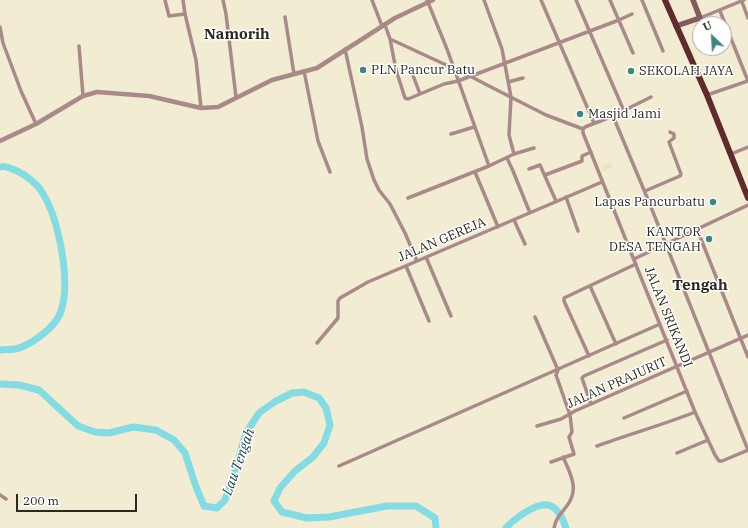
<!DOCTYPE html>
<style>
body{margin:0}
#map{position:relative;width:748px;height:528px;overflow:hidden;background:#f2ecd2;font-family:"IBM Plex Serif",serif}
canvas{display:block}
.north{position:absolute;left:692px;top:16px;width:40px;height:40px;box-sizing:border-box;background:#fff;border:1px solid #aaa9a5;border-radius:50%;rotate:335deg;font-size:11px;font-weight:700;line-height:16px;text-align:center;color:#2b291f}
.north::after{content:'';display:block;margin:auto;width:14px;height:18px;background:#3e8683;clip-path:polygon(50% 0,100% 100%,50% 72%,0 100%)}
.scale{position:absolute;left:16px;top:494px;width:121px;height:18px;box-sizing:border-box;border:2px solid #2b291f;border-top:0;padding-left:5px;font-size:12px;line-height:14px;white-space:nowrap;color:#2b291f;-webkit-text-stroke:3px #fff;paint-order:stroke}
</style>
<div id="map">
<canvas width="748" height="528"></canvas>
<div class="north">U</div>
<div class="scale">200 m</div>
</div>
<script>
const c = document.querySelector('canvas').getContext('2d');
c.lineJoin = 'round';
function paint(path, color) {
  c.fillStyle = color;
  c.fill(path, 'evenodd');
}
function strokePath(path, color, width, dash) {
  c.strokeStyle = color;
  c.lineWidth = width;
  c.lineCap = dash ? 'butt' : 'round';
  c.setLineDash(dash || []);
  c.stroke(path);
}
function label(font, color, halo, rows, align = 'center') {
  c.font = font + ' "IBM Plex Serif",serif';
  c.lineWidth = 3;
  c.setLineDash([]);
  c.textBaseline = 'middle';
  c.strokeStyle = halo;
  c.fillStyle = color;
  for (const [text, x, y, turn = 0] of rows) {
    c.save();
    c.translate(x, y);
    c.rotate((+turn || 0) * Math.PI / 180);
    c.textAlign = isNaN(turn) ? turn : align;
    if (halo) c.strokeText(text, 0, 0);
    c.fillText(text, 0, 0);
    c.restore();
  }
}
const built = new Path2D(`
 M611,162L613,167L602,172V166Z`);
const river = new Path2D(`
 M0,167C6,165 11,169 17,171C26,175 37,184 42,192C59,219 72,284 60,314C54,328 30,346 15,349C10,350 5,349 0,350
 M0,384L19,385L39,390L78,426L95,432L109,433L133,427L156,430L174,440L185,453L195,484L204,506L217,508L225,500L232,481L246,433L259,413L276,401L292,393L304,392L319,398L326,408L330,425L324,443L313,457L295,471L280,488L274,501L282,512L307,518L329,517L387,506H416L435,518L436,528
 M506,528C513,520 536,502 548,505C558,507 563,519 566,528`);
const minor = new Path2D(`
 M165,0L169,16L185,14
 M183,0L185,14L196,60L201,108
 M223,0L226,14L236,97
 M372,0L382,26
 M427,0L447,49L489,166
 M484,0L502,49L511,97L509,135L514,154
 M541,0L594,123
 M576,0L624,111
 M610,0L633,53
 M642,0L663,51
 M742,2L748,18
 M720,11L748,81
 M285,17L294,74
 M700,18L744,0
 M385,25L390,39L396,70L405,98L408,99L444,84L458,81L619,20L632,14
 M0,27L3,43L21,91L36,124
 M390,39L470,76L487,85L546,115L583,129L585,127L613,116L651,97
 M79,46L83,96
 M345,49L362,127L367,159L374,180L379,190L390,204L405,233L417,261
 M411,70L420,94
 M304,71L318,141L330,172
 M508,82L523,78
 M707,95L748,81
 M613,116L649,202L748,450
 M583,129V133L695,412L715,455L719,461H722L748,450
 M451,134L474,127
 M731,154L748,147
 M507,158L513,171L530,213
 M529,169L540,165L556,201
 M475,172L498,227
 M545,175L582,161V156L591,152
 M645,191L680,176L681,174L669,142L674,138V134L670,132
 M566,197L578,231
 M408,198L489,166L514,154L534,148
 M514,220L525,244
 M697,229L748,357
 M426,257L451,316
 M634,259L748,205
 M406,266L429,321
 M590,286L616,344
 M535,317L558,370
 M317,343L338,318V301L340,298L368,282L602,182
 M589,356L564,301V298L636,264
 M591,404L582,378L584,376L667,340
 M624,418L687,391
 M537,426L561,419L575,411L748,335
 M597,446C629,434 663,425 695,412
 M677,453L708,440
 M551,462L574,454L569,437L572,432L570,415L556,375L558,370
 M339,466L660,324
 M0,495L6,499
 M554,528C556,518 560,515 566,507C580,490 571,475 563,457`);
const tertiary = new Path2D(`
 M0,141L36,124L83,96L97,92L149,96L201,108L218,107L272,80L317,68L395,18L433,0`);
const secondary = new Path2D(`
 M676,26L700,18L693,0`);
const trunk = new Path2D(`
 M665,0L707,95L748,198`);
const markers = [
 [363,70,4,"#3e8683"],
 [631,71,4,"#3e8683"],
 [580,114,4,"#3e8683"],
 [713,202,4,"#3e8683"],
 [709,239,4,"#3e8683"]
];
const poiNames = [
 ["PLN Pancur Batu",371,70],
 ["SEKOLAH JAYA",639,71],
 ["Masjid Jami",588,114],
 ["Lapas Pancurbatu",705,202,"right"],
 ["KANTOR",701,232,"right"],
 ["DESA TENGAH",701,247,"right"]
];
const streetNames = [
 ["JALAN GEREJA",442,240,-23],
 ["JALAN SRIKANDI",668,317,68],
 ["JALAN PRAJURIT",617,383,-24]
];
const waterNames = [
 ["Lau Tengah",239,462,-70]
];
const quarterNames = [
 ["Namorih",237,35],
 ["Tengah",700,286]
];
paint(built, '#ece5c2');
strokePath(river, '#83dce3', 7);
strokePath(minor, '#a98989', 3.5);
strokePath(tertiary, '#a98989', 4.5);
strokePath(secondary, '#865a5b', 5.5);
strokePath(trunk, '#602a2e', 6);
for (const [x, y, r, color] of markers) {
  const dot = new Path2D();
  dot.arc(x, y, r, 0, 2 * Math.PI);
  c.fillStyle = color;
  c.fill(dot);
  strokePath(dot, '#fff', 1.5);
}
label('13px', '#2b291f', '#fff', poiNames, 'left');
label('13px', '#2b291f', '#fff', streetNames);
label('italic 14px', '#1d4649', '#fff', waterNames);
label('bold 15px', '#2b291f', '#fff', quarterNames);
</script>
